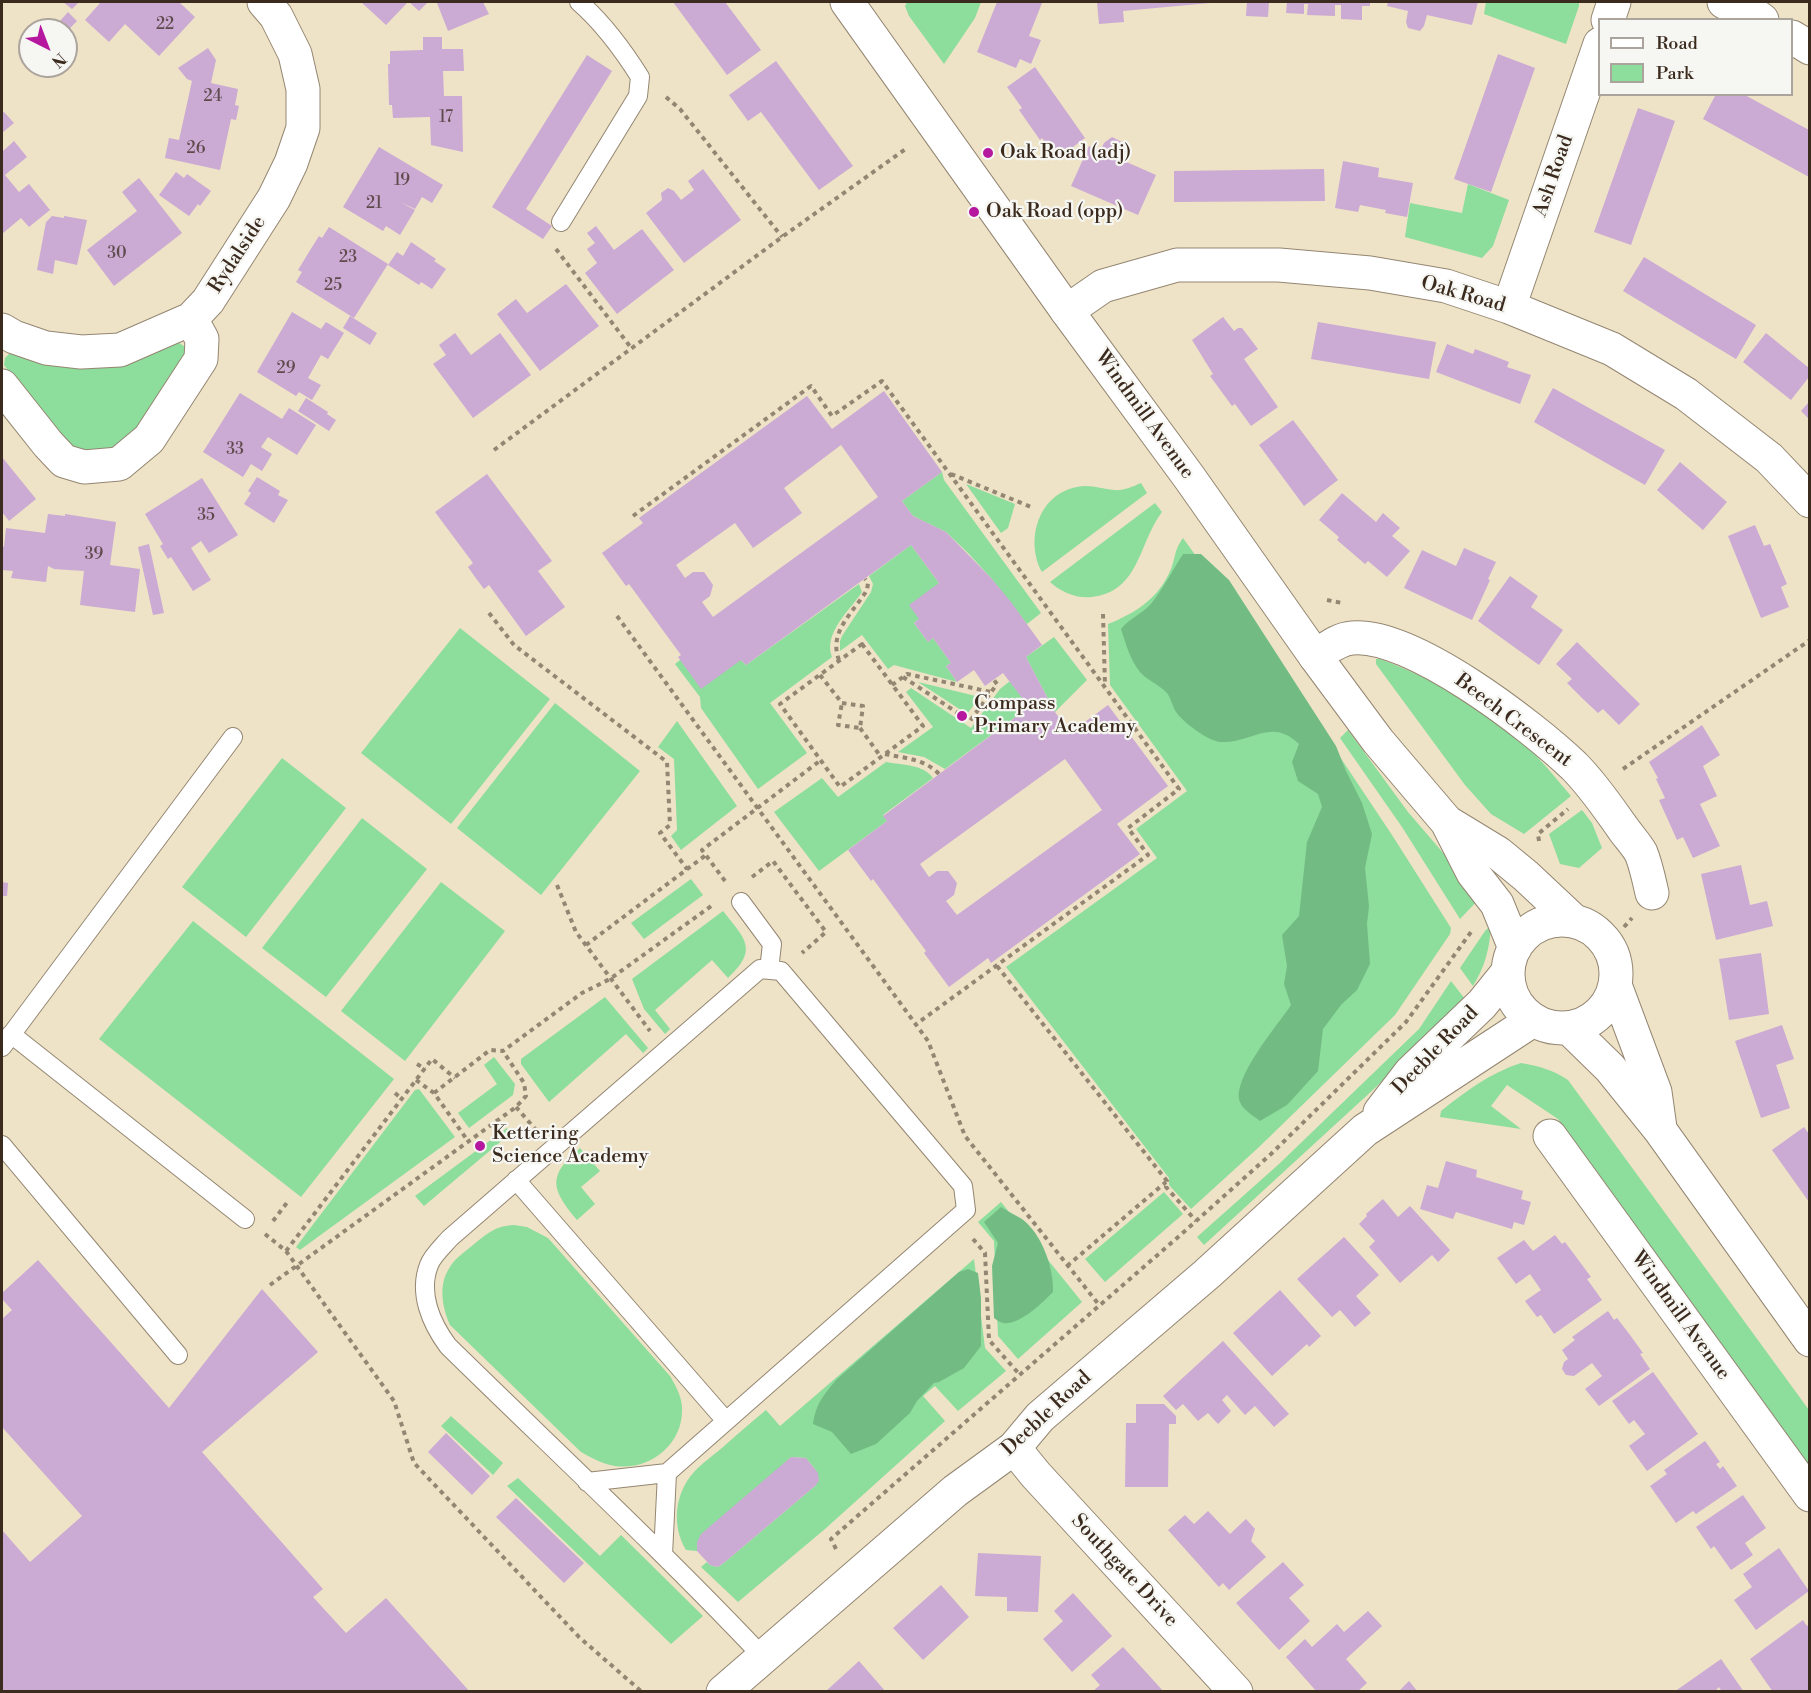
<!DOCTYPE html>
<style>
body{margin:0}
#map{position:relative;width:1811px;height:1693px;overflow:hidden;background:#eee3c7;font-family:"Libre Bodoni",serif}
canvas{display:block}
.frame{position:absolute;inset:0;border:3px solid #3b2a1e;pointer-events:none}
.legend{position:absolute;left:1598px;top:18px;width:195px;height:78px;box-sizing:border-box;background:#f6f6f2;border:2px solid #aba49d;margin:0;padding:8px 10px;list-style:none;font-size:18px;color:#3b2a1e}
.legend li{display:flex;align-items:center;gap:12px;height:30px}
.legend b{width:30px;border:2px solid #aba49d}
.north{position:absolute;left:18px;top:18px;width:60px;height:60px;box-sizing:border-box;background:#f6f6f2;border:2px solid #aba49d;border-radius:50%;rotate:138deg;font-size:16px;font-weight:700;line-height:24px;text-align:center;color:#3b2a1e}
.north::after{content:'';display:block;margin:auto;width:21px;height:27px;background:#b5179e;clip-path:polygon(50% 0,100% 100%,50% 72%,0 100%)}
</style>
<div id="map">
<canvas width="1811" height="1693"></canvas>
<div class="frame"></div>
<ul class="legend">
<li><b style="height:8px;background:#fff"></b>Road</li>
<li><b style="height:16px;background:#8ddd9c"></b>Park</li>
</ul>
<div class="north">N</div>
</div>
<script>
const c = document.querySelector('canvas').getContext('2d');
c.lineJoin = 'round';
function paint(path, color) {
  c.fillStyle = color;
  c.fill(path, 'evenodd');
}
function strokePath(path, color, width, dash) {
  c.strokeStyle = color;
  c.lineWidth = width;
  c.lineCap = dash ? 'butt' : 'round';
  c.setLineDash(dash || []);
  c.stroke(path);
}
function label(font, color, halo, rows, align = 'center') {
  c.font = font + ' "Libre Bodoni",serif';
  c.lineWidth = 4.5;
  c.setLineDash([]);
  c.textBaseline = 'middle';
  c.strokeStyle = halo;
  c.fillStyle = color;
  for (const [text, x, y, turn = 0] of rows) {
    c.save();
    c.translate(x, y);
    c.rotate((+turn || 0) * Math.PI / 180);
    c.textAlign = isNaN(turn) ? turn : align;
    if (halo) c.strokeText(text, 0, 0);
    c.fillText(text, 0, 0);
    c.restore();
  }
}
const green = new Path2D(`
 M907,2H981L975,18L944,64L909,16L905,6Z
 M1486,2H1579V6L1566,44L1484,14Z
 M1468,184L1509,200L1493,246L1482,258L1405,237L1410,203L1462,213Z
 M178,342L185,347L188,353L130,440L98,455L69,447L57,435L4,365L5,358L10,353L110,364L146,357Z
 M942,472L944,480L1041,613L1027,624L991,578L968,553L946,532L913,516L902,501Z
 M1141,483L1147,493L1042,572C1025,541 1038,494 1077,487C1090,484 1101,489 1114,490C1123,491 1132,487 1141,483Z
 M966,484L1015,504L1008,528L1001,533Z
 M1155,503L1162,512C1138,544 1140,591 1092,597C1077,599 1061,592 1050,582Z
 M1183,538L1332,745L1392,835L1451,928L1450,934L1395,1015L1258,1148L1191,1209L1169,1185V1178L1006,967L1157,858L1136,829L1187,791L1110,685L1108,624C1136,613 1159,598 1171,569C1176,556 1174,551 1183,538Z
 M911,545L939,583L919,619L914,623L928,642L933,638L951,663L946,666L957,682L894,665L888,669L862,635L840,651V641L842,636L871,592L873,584L869,576Z
 M859,584L862,592C850,610 823,633 832,657L770,703L807,753L758,789L701,708L700,697L675,664L680,660H741L746,665Z
 M460,628L550,699L451,824L361,753Z
 M1054,637L1087,680L1055,712L1026,657Z
 M1376,659H1380C1433,679 1477,703 1520,740C1539,757 1555,777 1571,796L1524,834L1491,814L1465,785L1376,664Z
 M1010,681L1029,707L945,769L924,757L898,752L933,727L906,692L911,688L971,728L1000,689Z
 M918,682L980,697L967,714Z
 M555,703L640,771L541,895L457,828Z
 M677,721L737,806L681,850L671,836L677,830L674,759L658,747Z
 M1348,730L1408,812L1469,883L1480,898L1460,919L1402,827L1340,738Z
 M282,758L346,808L246,937L182,887Z
 M886,762C902,765 923,764 933,778L883,815L887,821L819,871L774,812L822,778L838,797Z
 M1582,810L1592,823L1602,848L1579,868L1560,864L1549,834Z
 M362,818L427,869L326,997L262,948Z
 M691,879L703,895L644,939L631,923Z
 M441,882L505,931L405,1061L341,1011Z
 M723,911C745,939 759,949 728,978L712,960L655,1010L670,1029L665,1034L644,1009L632,979Z
 M193,921L394,1079L301,1197L99,1039Z
 M1491,925C1490,947 1485,967 1473,986L1460,968L1485,931Z
 M1451,981L1465,999L1375,1088L1204,1245L1197,1237L1279,1164L1419,1029Z
 M605,997L648,1048L643,1053L626,1034L549,1102L521,1064V1059Z
 M494,1057L515,1084L513,1095L469,1128L458,1113L497,1084L484,1065Z
 M1521,1063C1539,1066 1553,1070 1568,1080L1809,1410V1471L1558,1119L1507,1085L1491,1106L1521,1129L1440,1117L1441,1111C1466,1091 1490,1073 1521,1063Z
 M419,1089L455,1137L300,1250L296,1247L415,1090Z
 M507,1128L511,1133L424,1206L415,1196Z
 M580,1148L600,1171L581,1187L595,1204L577,1220C551,1189 547,1176 580,1148Z
 M1164,1192L1183,1214L1105,1282L1085,1259Z
 M1001,1202L1082,1302L1018,1359L998,1336L994,1241L978,1222Z
 M514,1225L527,1227L548,1238L670,1376C676,1386 683,1399 682,1411C682,1445 649,1471 615,1466C602,1464 592,1458 581,1452L450,1325C442,1307 438,1284 450,1267C455,1258 466,1251 473,1245C488,1233 495,1226 514,1225Z
 M974,1259L985,1348L1006,1371L958,1411L935,1386L923,1396L945,1421L825,1529L738,1602L701,1567L707,1562L710,1565L718,1567L725,1562L815,1486C823,1475 813,1467 806,1458L791,1457L697,1551L686,1550C671,1525 675,1493 694,1472C702,1463 714,1455 723,1447C737,1435 751,1422 766,1410L780,1426Z
 M451,1416L503,1463L493,1475L441,1426Z
 M518,1478L600,1556L621,1535L703,1616L671,1644L507,1486Z`);
const forest = new Path2D(`
 M1183,554H1201L1229,580L1336,746L1346,771L1362,803L1372,834L1365,868L1369,906L1367,924L1370,964L1357,990L1341,1005L1323,1029L1318,1071L1287,1105L1260,1121C1254,1116 1243,1110 1240,1102C1231,1079 1278,1025 1291,1005L1284,984L1287,966L1282,935L1299,916L1307,842L1322,807L1318,794L1298,781L1292,762L1299,744C1271,717 1253,743 1221,742C1209,742 1183,722 1176,712C1172,706 1171,697 1166,692C1158,684 1147,680 1140,672C1130,660 1126,644 1121,629C1129,619 1141,614 1150,605C1163,589 1172,571 1183,554Z
 M1001,1207C1007,1211 1015,1215 1022,1219C1042,1234 1054,1268 1053,1292C1042,1303 1019,1326 1003,1323C999,1322 997,1320 994,1318L992,1266L998,1243L984,1222Z
 M968,1269L978,1273L981,1298V1346L964,1368L939,1382L934,1383L917,1401L910,1413L876,1444L851,1454L832,1432L813,1424C816,1403 824,1395 836,1380L959,1272Z`);
const building = new Path2D(`
 M63,2H79L72,9Z
 M101,2H179L195,17L159,56L125,24L109,42L85,20Z
 M361,2H408L386,25Z
 M409,2H428L419,11Z
 M439,2H483L489,14L448,31L437,3Z
 M673,2H725L761,50L727,75Z
 M997,2H1037L1042,3L1029,36L1041,40L1031,64L1020,59L1016,68L977,52Z
 M1097,2H1210V3L1123,11L1124,22L1099,24Z
 M1247,2H1269L1268,17L1246,16Z
 M1287,2H1370V6H1362V20L1341,19V5H1335V16L1307,15L1308,4H1304V14L1286,13Z
 M1388,2H1478L1472,25L1427,15L1424,26L1420,31L1408,28L1406,22L1408,11L1387,6Z
 M68,12L77,21L66,32V30H52Z
 M423,37H442V49H463L464,71H443L444,96H462L463,152L431,145L430,117L393,118L392,105H389L388,64H390V51L423,50Z
 M208,48L216,60L211,83L238,89L235,105L239,106L236,120L231,119L220,170L165,158L169,138L179,140L192,81L187,79L178,68Z
 M1498,54L1535,68L1491,192L1454,179Z
 M587,55L612,71L526,209L552,226L543,239L492,207Z
 M776,61L853,166L819,190L761,112L748,121L729,95Z
 M1035,67L1085,138L1057,159L1042,138L1040,140L1019,110L1022,108L1007,87Z
 M1716,94H1743L1809,130V177L1703,119Z
 M1638,108L1675,121L1631,245L1594,232Z
 M4,112L14,123L2,133V113Z
 M1112,137L1122,142L1126,152L1122,160L1156,175L1138,215L1071,186L1089,146L1100,151L1104,143Z
 M14,141L27,157L5,175L19,192L29,184L50,210L29,227L21,218L2,234V152Z
 M379,147L443,185L432,203L422,197L415,209L400,202L415,210L400,235L386,226L383,231L343,207Z
 M1343,161L1379,168L1378,177L1413,183L1407,217L1385,213L1386,210L1360,205L1358,212L1335,208Z
 M703,169L741,220L684,263L646,213L662,200L661,193L668,188L674,191L681,200L694,190L688,181Z
 M1324,169L1325,201L1174,202V171Z
 M176,172L184,178L187,174L211,191L200,206L198,204L189,216L159,195Z
 M139,178L182,233L114,286L87,250L137,211L122,192Z
 M52,216L64,218V216L87,220L77,265L55,260L53,274L37,270L46,222Z
 M596,226L614,250L642,229L674,270L617,314L585,273L597,263L587,249L595,243L587,233Z
 M329,227L388,264L354,318L296,282L302,272L298,270L309,252L319,236L322,238Z
 M411,242L436,259L434,261L446,269L432,289L421,282L419,285L388,265L397,252L403,256Z
 M1644,257L1756,325L1736,359L1623,291Z
 M566,284L599,326L540,371L497,314L516,299L527,313Z
 M292,312L321,329L326,322L344,333L328,359L321,355L308,378L321,385L312,400L299,392L296,396L257,372Z
 M350,316L377,333L370,345L343,328Z
 M1223,317L1234,331L1238,328H1242L1258,349L1244,359L1278,407L1251,426L1235,404L1232,406L1210,376L1213,374L1192,340Z
 M1318,322L1436,342L1429,379L1311,359Z
 M455,333L471,355L500,333L531,375L473,418L433,364L446,355L439,345Z
 M1766,333L1809,368V377L1791,400L1743,362Z
 M1447,344L1473,354L1475,349L1491,355L1509,362L1507,367L1531,375L1520,404L1436,372Z
 M1553,388L1665,450L1645,485L1534,422Z
 M884,391L942,472L902,501L913,516L946,532L991,578L1011,602L1042,645L1026,657L1055,712L1070,733L1108,705L1168,786L1117,824L1140,854L991,963L988,958L949,987L924,953L926,951L873,879L871,881L848,850L887,821L883,816L1029,707L1003,673L985,686L974,670L957,682L946,666L951,663L933,638L928,642L914,623L919,619L909,605L939,583L911,545L746,665L741,660L701,689L678,657L681,655L629,584L626,586L602,553L643,523L639,518L807,396L832,429ZM841,445L878,497L713,617L702,602L710,596L713,585L704,572H693L685,578L676,565L735,523L753,548L802,513L784,488ZM1065,759L1102,810L957,915L946,901L954,895L957,883L948,871H937L929,877L920,864Z
 M240,393L282,419L289,408L316,425L297,455L268,437L261,447L272,454L262,471L251,464L243,477L203,452Z
 M306,398L328,412L327,414L336,420L329,431L298,411Z
 M1809,402V419L1801,411Z
 M1293,420L1338,480L1304,506L1259,445Z
 M2,457L36,499L9,521L2,512Z
 M1680,462L1727,502L1703,530L1657,490Z
 M487,474L552,561L538,571L565,607L526,636L489,585L484,589L475,577L468,567L473,563L435,512Z
 M257,477L280,491L278,495L288,500L274,523L244,504L251,493L248,491Z
 M202,478L238,535L209,553L201,541L191,548L211,580L193,591L171,557L168,559L160,546L163,544L145,514Z
 M1342,493L1376,522L1383,513L1400,528L1392,536L1410,551L1387,577L1368,561L1365,564L1337,540L1339,537L1319,520Z
 M48,514L65,516V514L116,522L110,565L140,569L135,612L80,605L84,571L54,569L48,566L46,582L11,578L13,571L2,570V546L4,547L6,528L45,533Z
 M1755,525L1764,546L1770,544L1787,584L1781,587L1789,607L1761,618L1728,536Z
 M149,544L164,613L153,615L138,547Z
 M1464,548L1496,562L1488,579L1490,580L1472,620L1404,588L1422,550L1456,566Z
 M1510,576L1538,596L1531,607L1563,630L1539,665L1478,621Z
 M1577,642L1640,704L1619,725L1603,709L1598,713L1583,699L1567,683L1572,679L1556,664Z
 M1702,725L1720,755L1703,766L1717,796L1700,804L1720,846L1693,858L1683,837L1677,840L1659,800L1665,798L1656,779L1658,778L1649,762Z
 M1741,865L1750,905L1767,901L1773,926L1716,940L1701,874Z
 M2,882L8,883L7,896H2Z
 M1761,953L1769,1014L1729,1020L1719,959Z
 M1782,1025L1794,1059L1776,1065L1790,1108L1761,1118L1735,1041Z
 M1804,1127L1809,1134V1202L1772,1150Z
 M1446,1161L1477,1170L1476,1177L1523,1191L1521,1199L1531,1202L1524,1225L1514,1222L1512,1229L1456,1212L1453,1219L1420,1209L1427,1185L1438,1188Z
 M1383,1199L1398,1217L1410,1206L1450,1250L1438,1262L1432,1255L1400,1283L1369,1247L1375,1241L1359,1224L1367,1216L1366,1214Z
 M1555,1235L1562,1244L1565,1242L1591,1277L1587,1279L1602,1300L1554,1334L1541,1315L1537,1317L1525,1301L1541,1290L1530,1274L1516,1284L1497,1258L1524,1240L1533,1251Z
 M1344,1237L1379,1275L1356,1296L1371,1313L1355,1327L1340,1310L1332,1317L1297,1279Z
 M38,1260L169,1408L262,1289L318,1352L202,1452L323,1589L313,1597L346,1633L386,1598L470,1692H2V1530L30,1562L82,1516L2,1427V1319L12,1310L2,1299V1293Z
 M1280,1290L1321,1336L1309,1347L1307,1344L1272,1376L1233,1333Z
 M1608,1311L1614,1320L1617,1318L1630,1335L1643,1353L1640,1354L1650,1369L1599,1406L1585,1389L1602,1376L1592,1363L1574,1376L1566,1375L1562,1369L1564,1362L1568,1359L1562,1350L1575,1340L1572,1337Z
 M1223,1341L1289,1414L1274,1427L1255,1406L1245,1415L1227,1395L1222,1400L1231,1411L1218,1424L1208,1413L1198,1421L1183,1404L1176,1410L1163,1396Z
 M1653,1372L1698,1434L1647,1471L1629,1446L1645,1434L1634,1420L1629,1424L1612,1401Z
 M1136,1404H1164L1176,1416V1424H1169L1168,1487H1125L1126,1423H1136Z
 M446,1433L490,1476L472,1495L428,1452Z
 M1705,1441L1720,1462L1716,1464L1720,1469L1723,1466L1737,1486L1696,1514L1693,1511L1676,1523L1650,1486L1667,1474L1664,1470Z
 M791,1457L806,1458L818,1473L819,1481L815,1486L725,1562L718,1567L710,1565L697,1551V1542L701,1534Z
 M1743,1495L1766,1528L1745,1543L1753,1555L1731,1570L1714,1546L1711,1549L1696,1527Z
 M516,1498L584,1563L564,1583L496,1517Z
 M1208,1511L1230,1534L1246,1519L1255,1529L1251,1541L1266,1557L1229,1590L1223,1583L1219,1587L1168,1530L1185,1515L1194,1524Z
 M1779,1548L1809,1591L1756,1630L1734,1600L1752,1587L1743,1574Z
 M978,1553L1041,1556L1038,1612L1007,1611V1597L975,1596Z
 M1283,1562L1304,1585L1289,1598L1310,1621L1279,1650L1236,1603Z
 M941,1585L969,1617L923,1660L893,1628Z
 M1073,1593L1112,1636L1072,1672L1043,1639L1063,1621L1054,1611Z
 M1368,1611L1382,1626L1346,1659L1367,1683L1357,1692H1317L1286,1657L1305,1639L1312,1647L1337,1624L1344,1632Z
 M1803,1620L1807,1626L1809,1624V1692H1773L1750,1659Z
 M1123,1647L1144,1670L1164,1692H1092L1100,1685L1091,1675Z
 M1721,1659L1744,1692H1722L1719,1687L1714,1692H1674Z
 M859,1661L886,1692H825Z
 M1409,1681L1418,1692H1398Z`);
const path = new Path2D(`
 M666,97L680,109L782,237
 M556,249L632,349
 M494,450L782,237L907,148
 M951,474L1031,507
 M633,516L811,386L832,416L882,381L1179,789L1128,828L1148,855L915,1025
 M1327,600L1342,603
 M489,613L514,645L667,762L670,825L660,833L687,869
 M1103,614L1105,685
 M617,616L928,1041L965,1136L1100,1306
 M862,644L923,726L840,787L780,704Z
 M839,660C828,632 853,613 867,590L868,583L865,579
 M820,675L842,703
 M903,677L970,721L997,684L994,680
 M892,685L907,674L991,692
 M842,703L863,706L860,728L838,725Z
 M860,728L881,757
 M885,754C904,758 925,759 939,774
 M1623,769L1810,640
 M1539,841L1538,834L1568,809
 M752,877L773,861L826,932L802,953
 M725,881L702,850L821,760
 M557,885L576,932L650,1031
 M1624,927L1632,918
 M586,945L706,855
 M997,966L1167,1181L1166,1187L1196,1221
 M417,1064L425,1069
 M416,1080L434,1093L468,1141
 M395,1093L402,1099
 M434,1093L490,1050L503,1051L582,993L610,979L714,904
 M516,1107L536,1130
 M273,1221L289,1200
 M265,1234L286,1251L394,1401L414,1463L579,1637L642,1692
 M973,1239L985,1253L989,1340L1020,1375
 M286,1251L432,1059L455,1078
 M1067,1266L1166,1182
 M270,1285L516,1107L526,1096L524,1083L503,1051
 M836,1549L831,1539L1177,1238L1271,1154L1406,1022L1471,932`);
const service = new Path2D(`
 M561,222L638,96L640,77C623,50 603,23 579,2
 M741,902L772,944L769,970
 M11,1034L245,1219
 M2,1047L233,737
 M2,1145L178,1355
 M516,1180L726,1421
 M587,1482L667,1473L966,1210L963,1186L781,971L760,969L450,1238C443,1246 432,1256 429,1265C418,1293 431,1323 448,1346C553,1449 662,1550 763,1657
 M663,1555L667,1473`);
const minor = new Path2D(`
 M1724,2L1748,10L1762,20
 M1608,20L1614,2
 M1792,37L1810,48
 M1509,307L1600,44
 M1067,311L1103,286L1177,265H1279L1370,273L1446,286L1509,307L1612,349L1686,394L1769,458L1810,501
 M2,330L14,337L46,348L81,352L120,350L191,319L208,301L274,198L291,163L303,128V89L295,54L276,16L264,2
 M2,386L48,444L64,461L84,467L119,464L149,439L201,359L202,339L191,319
 M1315,656C1327,649 1338,639 1352,638C1411,632 1532,726 1574,766C1593,785 1607,806 1622,827C1628,836 1636,844 1641,853C1646,865 1649,880 1652,893
 M1550,1136L1810,1495
 M1014,1448L1036,1475L1236,1692`);
const tertiary = new Path2D(`
 M1380,1112L1410,1073L1482,1004L1507,973
 M723,1692L955,1491L1014,1448L1040,1417L1207,1274L1365,1130L1533,1020`);
const primary = new Path2D(`
 M847,2L1067,311L1189,477L1315,656L1378,741L1447,822L1473,873L1497,904L1515,948
 M1447,822L1498,853L1526,876L1574,921
 M1508 974a54 54 0 1 1 108 0a54 54 0 1 1-108 0Z
 M1615,985L1655,1092L1660,1128
 M1569,1028L1610,1068L1660,1130L1810,1340`);
const markers = [
 [988,153,6,"#b5179e"],
 [974,212,6,"#b5179e"],
 [962,716,6,"#b5179e"],
 [480,1146,6,"#b5179e"]
];
const numberNames = [
 ["22",165,25],
 ["24",213,97],
 ["17",446,118],
 ["26",196,149],
 ["19",402,181],
 ["21",374,204],
 ["30",117,254],
 ["23",348,258],
 ["25",333,286],
 ["29",286,369],
 ["33",235,450],
 ["35",206,516],
 ["39",94,555]
];
const poiNames = [
 ["Oak Road (adj)",1000,153],
 ["Oak Road (opp)",986,212],
 ["Compass",974,704],
 ["Primary Academy",974,727],
 ["Kettering",492,1134],
 ["Science Academy",492,1157]
];
const streetNames = [
 ["Ash Road",1554,176,-71],
 ["Rydalside",238,255,-57],
 ["Oak Road",1463,295,16],
 ["Windmill Avenue",1144,415,54],
 ["Beech Crescent",1513,721,37],
 ["Deeble Road",1436,1051,-46],
 ["Windmill Avenue",1680,1316,54],
 ["Deeble Road",1047,1414,-43],
 ["Southgate Drive",1124,1571,47]
];
paint(green, '#8ddd9c');
paint(forest, '#72bc84');
paint(building, '#cbaad4');
strokePath(service, '#948672', 20);
strokePath(minor, '#948672', 35);
strokePath(tertiary, '#948672', 35);
strokePath(primary, '#948672', 35);
strokePath(path, '#948672', 4, [4.5, 4.5]);
strokePath(service, '#fff', 18);
strokePath(minor, '#fff', 33);
strokePath(tertiary, '#fff', 33);
strokePath(primary, '#fff', 33);
for (const [x, y, r, color] of markers) {
  const dot = new Path2D();
  dot.arc(x, y, r, 0, 2 * Math.PI);
  c.fillStyle = color;
  c.fill(dot);
  strokePath(dot, '#f6f6f2', 2);
}
label('16px', '#5f4a4c', null, numberNames);
label('20px', '#3b2a1e', '#f6f6f2', poiNames, 'left');
label('20px', '#3b2a1e', '#f6f6f2', streetNames);
</script>
